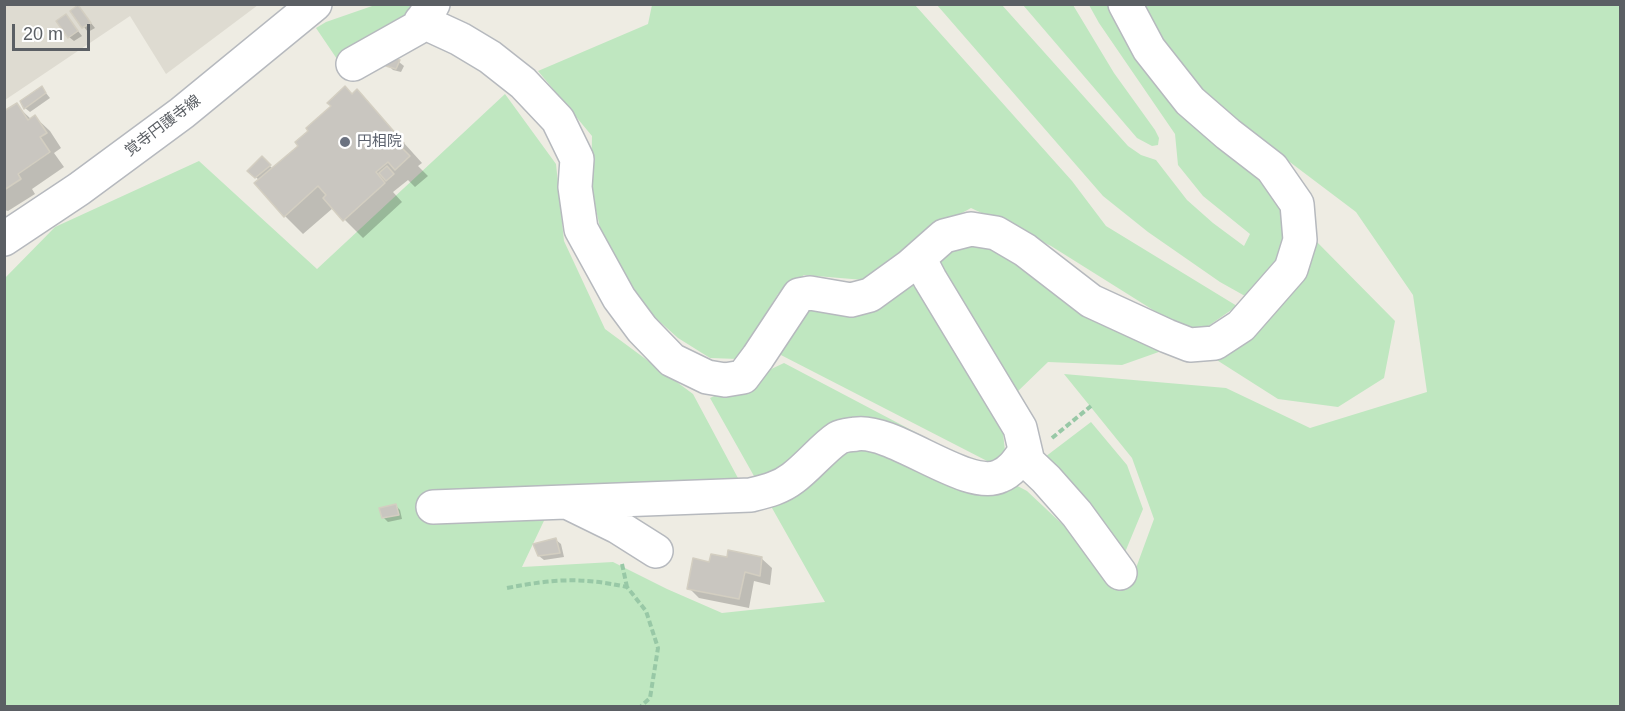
<!DOCTYPE html>
<meta charset="utf-8">
<style>
body{margin:0}
#map{position:relative;width:1625px;height:711px;overflow:hidden;background:#eeece3;font-family:Arial,sans-serif}
canvas{display:block}
.frame{position:absolute;inset:0;border:6px solid #5b5f64;pointer-events:none}
.scale{position:absolute;left:12px;top:24px;width:78px;height:27px;box-sizing:border-box;border:3px solid #5b5f64;border-top:0;padding-left:8px;font-size:18px;line-height:21px;white-space:nowrap;color:#5b5f64;-webkit-text-stroke:4px #fff;paint-order:stroke}
</style>
<div id="map">
<canvas width="1625" height="711"></canvas>
<div class="frame"></div>
<div class="scale">20 m</div>
</div>
<script>
const c = document.querySelector('canvas').getContext('2d');
c.lineJoin = 'round';
function paint(path, color) {
  c.fillStyle = color;
  c.fill(path, 'evenodd');
}
function strokePath(path, color, width, dash) {
  c.strokeStyle = color;
  c.lineWidth = width;
  c.lineCap = dash ? 'butt' : 'round';
  c.setLineDash(dash || []);
  c.stroke(path);
}
function label(font, color, halo, rows, align = 'center') {
  c.font = font + ' Arial,"Noto Sans JP",sans-serif';
  c.lineWidth = 5;
  c.setLineDash([]);
  c.textBaseline = 'middle';
  c.strokeStyle = halo;
  c.fillStyle = color;
  for (const [text, x, y, turn = 0] of rows) {
    c.save();
    c.translate(x, y);
    c.rotate((+turn || 0) * Math.PI / 180);
    c.textAlign = isNaN(turn) ? turn : align;
    if (halo) c.strokeText(text, 0, 0);
    c.fillText(text, 0, 0);
    c.restore();
  }
}
const education = new Path2D(`
 M5,5H258L166,74L130,16L5,100Z`);
const green = new Path2D(`
 M375,5H421L397,29L337,59L316,28L326,22Z
 M652,5H915L1072,181L1106,226L1237,306L1204,329L1177,325L1051,246L971,208L922,235L864,280L804,275L778,294L738,359L710,358L678,338L640,304L606,255L591,187L592,136L538,71L648,24Z
 M937,5H1002L1128,146L1141,155L1156,160L1187,200L1213,223L1244,246L1250,234L1203,196L1178,165L1175,134L1099,23L1089,5H1117L1289,203V250L1256,299L1245,296L1220,282L1148,232L1103,196Z
 M1023,5H1073L1114,73L1155,130L1159,138L1158,145L1152,146L1137,138Z
 M1138,5H1620V706H5L4,279L55,227L199,161L317,269L505,94L556,164L564,241L605,329L693,394L739,480L561,485L522,567L613,562L667,589L722,613L825,602L710,398L784,363L1027,491L1129,587L1154,519L1132,458L1064,374L1226,388L1310,428L1427,392L1413,295L1356,212L1197,92Z
 M1314,239L1395,321L1384,378L1338,407L1278,399L1212,357Z
 M995,242L1170,348L1122,365L1048,362L1014,395L932,265L957,246Z
 M916,276L1002,424L1006,460L991,463L777,353L806,302Z
 M1091,422L1127,465L1143,509L1121,562L1041,460Z`);
const shadow = new Path2D(`
 M78,7L95,28L88,32L72,12Z
 M66,16L82,36L74,41L69,37Z
 M399,62L404,66L401,72L393,70L388,65Z
 M42,88L50,98L30,112L25,108Z
 M357,91L422,163L418,166L428,176L415,187L408,180L393,192L402,202L363,238L333,208L303,234L285,216L260,181L249,171L262,158L273,169Z
 M16,105L31,119L35,117L50,131L61,148L54,153L64,167L32,189L35,194L8,211L4,210V113Z
 M396,506L400,510L402,519L388,522L383,517Z
 M556,540L561,544L564,557L544,560L539,556Z
 M761,558L772,568L770,585L754,581L749,608L699,598L689,588L710,564L728,559Z`);
const building = new Path2D(`
 M78,5L91,23L82,28L70,11Z
 M66,14L78,31L68,38L56,21Z
 M389,57L400,60L396,69L386,66Z
 M42,86L46,93L24,109L20,101Z
 M345,86L352,94L357,89L404,143L401,147L410,156L395,170L388,162L376,172L385,183L343,221L323,198L326,195L318,186L284,217L254,183L298,146L295,142L308,131L306,128L331,106L327,103Z
 M17,103L28,120L35,115L47,133L40,137L50,152L18,174L21,179L4,190V111Z
 M262,156L271,165L255,178L247,171Z
 M387,166L394,174L386,181L379,173Z
 M396,504L399,515L382,518L379,508Z
 M556,538L560,553L538,556L533,544Z
 M728,550L762,557L760,576L745,572L739,599L687,589L693,558L709,562L711,554L727,557Z`);
const path = new Path2D(`
 M1052,438L1091,406
 M622,564L627,587
 M507,588C554,579 580,577 627,587L646,611L658,648L650,698L641,706`);
const minor = new Path2D(`
 M421,21L460,39L490,57L523,83L558,120L577,159L575,187L581,229L619,298L642,329L672,360L707,377L725,380L743,377L758,357L799,295L810,293L851,300L870,295L910,266L944,236L971,229L996,233L1025,250L1091,301L1167,336L1190,345L1215,343L1241,326L1291,269L1300,240L1297,204L1272,168L1228,134L1190,101L1149,49L1125,4
 M353,64L417,28L433,4
 M4,239L79,189L182,113L315,4
 M919,258L930,279L1020,428L1028,462L1046,479L1077,514L1120,573
 M569,503L618,527L656,551
 M433,507L751,495C767,491 780,488 793,478C808,467 824,447 838,438C843,435 851,435 856,434C893,428 967,492 1000,476C1012,471 1018,461 1025,451`);
const markers = [
 [345,142,6,"#6b7280"]
];
const streetNames = [
 ["覚寺円護寺線",163,126,-37]
];
const worshipNames = [
 ["円相院",357,142]
];
paint(education, '#dedbd1');
paint(green, '#bfe7c0');
paint(shadow, '#0003');
paint(building, '#c9c6c0');
strokePath(building, '#d3cec1', 1.5);
strokePath(minor, '#b6b9be', 36);
strokePath(path, '#98c8a6', 4, [6, 3]);
strokePath(minor, '#fff', 33);
for (const [x, y, r, color] of markers) {
  const dot = new Path2D();
  dot.arc(x, y, r, 0, 2 * Math.PI);
  c.fillStyle = color;
  c.fill(dot);
  strokePath(dot, '#fff', 2);
}
label('15px', '#5b5f64', '#fff', streetNames);
label('15px', '#5b616d', '#fff', worshipNames, 'left');
</script>
